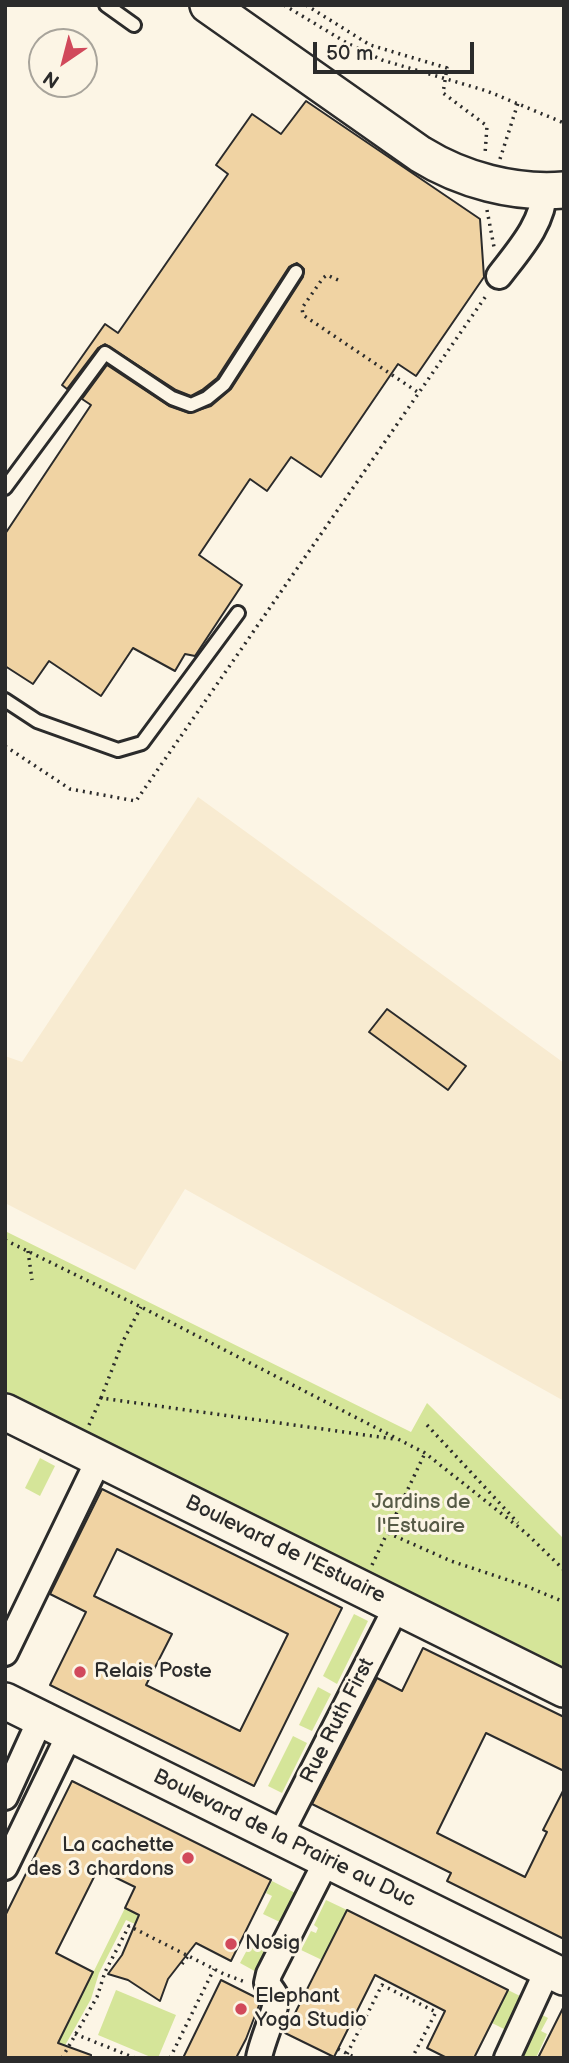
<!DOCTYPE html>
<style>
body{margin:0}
#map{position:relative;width:569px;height:2063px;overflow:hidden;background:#fcf5e5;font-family:"Balsamiq Sans",sans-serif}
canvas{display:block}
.frame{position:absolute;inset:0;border:7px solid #2b2b2b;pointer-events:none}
.north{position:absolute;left:28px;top:28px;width:70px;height:70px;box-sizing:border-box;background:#fcf5e5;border:2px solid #a8a49b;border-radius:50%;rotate:215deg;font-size:19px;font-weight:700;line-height:28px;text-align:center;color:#2b2b2b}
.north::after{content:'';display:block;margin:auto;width:24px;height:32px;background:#d1495b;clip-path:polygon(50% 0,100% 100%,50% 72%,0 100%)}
.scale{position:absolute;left:313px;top:42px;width:161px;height:32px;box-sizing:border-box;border:4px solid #2b2b2b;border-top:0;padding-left:9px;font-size:21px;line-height:24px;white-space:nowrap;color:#2b2b2b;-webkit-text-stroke:5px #fcf5e5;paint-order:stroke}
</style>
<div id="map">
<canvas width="569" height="2063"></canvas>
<div class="frame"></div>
<div class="north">N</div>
<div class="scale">50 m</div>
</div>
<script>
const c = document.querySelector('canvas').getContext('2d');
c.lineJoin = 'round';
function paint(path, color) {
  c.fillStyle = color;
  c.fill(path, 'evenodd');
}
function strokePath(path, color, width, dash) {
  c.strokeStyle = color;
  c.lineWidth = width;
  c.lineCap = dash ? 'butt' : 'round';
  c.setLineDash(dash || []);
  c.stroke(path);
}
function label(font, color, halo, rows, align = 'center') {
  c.font = font + ' "Balsamiq Sans",sans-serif';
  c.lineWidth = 6;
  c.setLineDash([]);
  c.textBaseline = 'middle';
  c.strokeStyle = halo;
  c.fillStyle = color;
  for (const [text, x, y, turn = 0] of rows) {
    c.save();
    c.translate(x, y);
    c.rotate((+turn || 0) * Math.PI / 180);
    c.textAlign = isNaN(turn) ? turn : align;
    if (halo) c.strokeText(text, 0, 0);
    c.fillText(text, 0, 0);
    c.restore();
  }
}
const built = new Path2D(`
 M198,797L564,1063V1401L185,1189L135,1270L5,1203V1056L22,1062Z`);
const green = new Path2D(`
 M5,1231L411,1432L427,1403L564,1539V1679L5,1404Z
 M40,1458L55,1466L40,1496L25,1488Z
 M354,1614L368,1621L337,1684L323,1676Z
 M318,1687L331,1694L312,1731L299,1725Z
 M293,1736L307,1743L282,1793L268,1786Z
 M272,1881L301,1896L286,1925L263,1914L272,1896L266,1893Z
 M326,1900L347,1910L322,1960L301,1950L311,1931L316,1933L318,1928L314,1925Z
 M125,1908L139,1915L135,1924L126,1920L99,1973L91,1999L58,2058H51Z
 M254,1937L270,1946L260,1974L240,1963Z
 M116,1990L176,2015L158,2058H153L98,2035Z
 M508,1990L524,1998L512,2033L492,2023Z
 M535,2011L548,2018L541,2031L547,2034L536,2058H519Z`);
const building = new Path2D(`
 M306,101L480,219L484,277L416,376L398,364L321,477L291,457L267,491L250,479L199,555L242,585L195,656L185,654L175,671L133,648L101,696L49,661L33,684L5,666V534L91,405L82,399L107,365L169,406L189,413L211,406L231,389L303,277L304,269L297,263L289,267L217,378L202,390L191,396L176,390L105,344L98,348L67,389L62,385L105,324L118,333L228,174L216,165L252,114L281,134Z
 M387,1009L466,1066L448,1090L369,1032Z
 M102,1489L342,1608L254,1786L50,1685L86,1612L50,1594ZM117,1549L288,1634L240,1731L146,1685L172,1634L94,1596Z
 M423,1648L564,1717V1771L486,1733L437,1833L525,1877L547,1832L543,1830L564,1789V1939L447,1881L451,1873L312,1804L377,1678L402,1691Z
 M72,1781L271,1880L231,1961L196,1943L168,1979L160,2001L128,1980L108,1974L122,1955L139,1915L125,1908L135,1887L98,1869L56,1953L93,1972L58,2043L91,2055V2058H5V1916Z
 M347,1910L508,1990L474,2058H447L427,2048L445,2011L375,1975L334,2057L285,2033Z
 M221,1980L261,2000L246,2039L236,2058H183Z
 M564,2006V2058H538Z`);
const path = new Path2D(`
 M284,5L347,43L382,60L487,91L564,123
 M306,5L370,45L447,68L443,93L487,126L485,154
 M500,159L518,103
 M487,210L494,247
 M338,280L327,275L323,278L302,308L303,315L419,393
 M5,746L70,789L136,801L488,293
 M5,1240L141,1307L425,1453L526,1533L564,1570
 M28,1251L32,1280
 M101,1398L123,1341L141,1307
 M89,1425L101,1398L394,1439
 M427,1425L518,1523
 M388,1533L451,1561L526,1586L564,1602
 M372,1565L425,1453
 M182,1964L188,1956
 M75,2034L135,2058
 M338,2049L356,2058
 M347,2054L382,1985L436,2012L412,2058
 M62,2058L97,1997L105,1972L129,1926L224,1974L245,1982
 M170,2058L214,1969`);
const lane = new Path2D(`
 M106,5L134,25
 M5,488L105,353L172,398L191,405L207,398L224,384L296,272
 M5,700L37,721L118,750L142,743L238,613`);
const street = new Path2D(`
 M499,276C518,251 544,223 544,191
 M5,1653L99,1459
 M5,1797L41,1718
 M279,1837L397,1606
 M5,1867L70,1733
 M259,2058C261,2043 278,2007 276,1997C274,1992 270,1988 267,1983L269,1974L327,1860
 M507,2058L548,1969`);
const secondary = new Path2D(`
 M208,5L420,154C462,180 514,194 564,190
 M5,1412L564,1689
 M5,1701L564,1977`);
const markers = [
 [80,1672,7,"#d1495b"],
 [188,1858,7,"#d1495b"],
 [231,1944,7,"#d1495b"],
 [241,2009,7,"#d1495b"]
];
const parkNames = [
 ["Jardins de",421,1503],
 ["l'Estuaire",421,1527]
];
const streetNames = [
 ["Boulevard de l'Estuaire",285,1550,26],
 ["Rue Ruth First",338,1721,-63],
 ["Boulevard de la Prairie au Duc",284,1839,26]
];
const poiNames = [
 ["Relais Poste",94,1672],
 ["La cachette",174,1846,"right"],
 ["des 3 chardons",174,1870,"right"],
 ["Nosig",245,1944],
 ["Elephant",255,1997],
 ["Yoga Studio",255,2021]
];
paint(built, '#f8ebd1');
paint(green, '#d5e599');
paint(building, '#f0d3a3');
strokePath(building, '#2b2b2b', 2);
strokePath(lane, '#2b2b2b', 18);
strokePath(street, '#2b2b2b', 30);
strokePath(secondary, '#2b2b2b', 40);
strokePath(path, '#2b2b2b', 3.5, [2, 5]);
strokePath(lane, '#fcf5e5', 12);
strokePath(street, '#fcf5e5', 24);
strokePath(secondary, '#fcf5e5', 35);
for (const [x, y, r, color] of markers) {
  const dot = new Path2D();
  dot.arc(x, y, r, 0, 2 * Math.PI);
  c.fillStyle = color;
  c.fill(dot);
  strokePath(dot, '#fcf5e5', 2.5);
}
label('21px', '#565a46', '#fcf5e5', parkNames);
label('21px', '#2b2b2b', '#fcf5e5', streetNames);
label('21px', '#2b2b2b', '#fcf5e5', poiNames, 'left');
</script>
